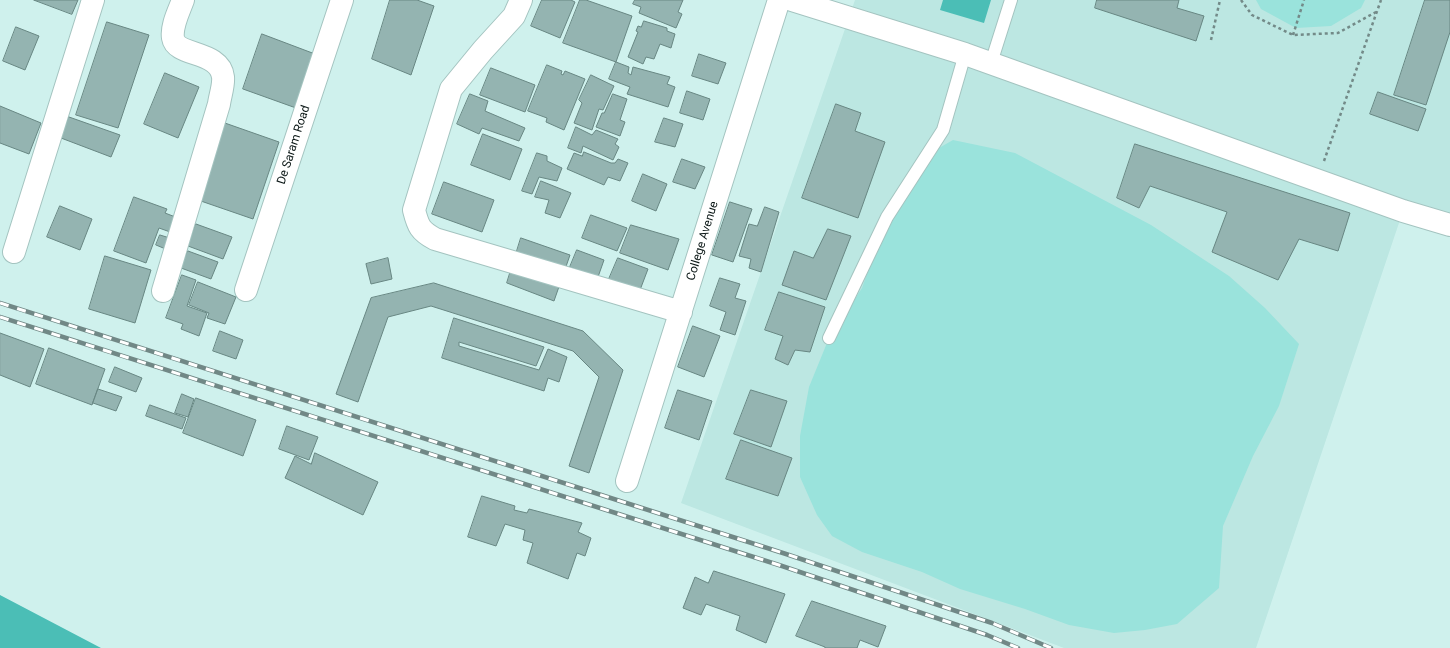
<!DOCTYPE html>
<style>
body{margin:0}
canvas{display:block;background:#cff1ed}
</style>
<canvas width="1450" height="648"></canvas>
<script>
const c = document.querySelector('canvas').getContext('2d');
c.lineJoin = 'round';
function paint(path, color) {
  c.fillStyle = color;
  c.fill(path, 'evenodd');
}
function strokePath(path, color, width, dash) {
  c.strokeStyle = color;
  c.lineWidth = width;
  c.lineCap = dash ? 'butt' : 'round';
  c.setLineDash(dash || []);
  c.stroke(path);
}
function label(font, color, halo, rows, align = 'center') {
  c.font = font + ' Roboto,sans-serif';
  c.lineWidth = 3.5;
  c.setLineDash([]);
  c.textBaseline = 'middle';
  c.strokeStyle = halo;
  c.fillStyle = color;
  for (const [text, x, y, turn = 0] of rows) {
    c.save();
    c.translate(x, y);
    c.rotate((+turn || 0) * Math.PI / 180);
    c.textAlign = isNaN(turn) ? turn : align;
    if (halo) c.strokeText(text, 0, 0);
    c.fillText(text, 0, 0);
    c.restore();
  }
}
const built = new Path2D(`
 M855,0H1450V225L1403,211L1256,648H1064L681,503Z`);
const green = new Path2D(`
 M1256,0H1365L1361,8L1331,26L1296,28L1261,9Z
 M953,140L1015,153L1151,225L1229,276L1265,308L1299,344L1279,406L1253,456L1223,526L1219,588L1177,624L1145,630L1114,633L1069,625L1025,609L960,589L922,572L862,552L832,536L817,515L800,477V436L809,387L829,338L862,288L887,217L939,148Z`);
const water = new Path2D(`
 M943,0H991L984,23L940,10Z
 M0,595L101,648H0Z`);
const building = new Path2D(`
 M34,0H78L72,14Z
 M390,0H417L434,6L411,75L372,59Z
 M542,0H571L575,2L560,38L531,26Z
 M580,0H586L632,16L616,62L563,43Z
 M635,0H683L678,12L682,14L676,28L639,13L641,7L633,4Z
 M1097,0H1179L1177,8L1204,16L1196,41L1095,8Z
 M1425,0H1450V32L1426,105L1394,95Z
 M644,21L667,28V31L675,34L671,48L660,44L654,59L646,57L643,64L628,57L638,32L636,31L638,26L641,27Z
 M107,22L149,35L118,128L76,115Z
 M16,27L39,36L25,70L3,61Z
 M262,34L315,54L296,108L243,89Z
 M699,54L726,63L718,84L692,76Z
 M616,62L629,67L628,73L631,75L633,67L670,77L667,84L675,87L668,107L627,94L630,87L609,79Z
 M547,65L562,71L561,74L563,75L565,71L585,79L564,130L546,122L547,118L528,111Z
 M491,68L535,85L525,112L480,95Z
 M165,73L199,87L178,138L144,124Z
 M591,75L614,86L603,110L599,109L592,130L574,123L582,103L579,100Z
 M687,91L710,99L703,120L680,113Z
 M1378,92L1426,109L1418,131L1370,114Z
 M470,94L488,101L485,111L525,128L519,141L482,128L479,134L457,124Z
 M613,94L627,99L620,120L625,122L620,136L596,127L602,113H604Z
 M836,104L861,113L855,131L885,142L858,218L802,198Z
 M0,106L41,123L29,154L0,143Z
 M69,117L120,135L111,157L61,138Z
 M664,118L683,124L675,147L655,142Z
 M222,122L279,142L253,219L195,199Z
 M576,127L592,135L596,130L618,139L615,144L619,147L613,160L583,146L581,153L568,148Z
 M483,134L522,149L510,180L471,165Z
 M1135,144L1350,213L1338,251L1299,239L1278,280L1212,252L1227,212L1150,186L1139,208L1117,198Z
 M584,152L611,163H615L618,159L628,163L620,181L608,177L604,185L567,169L574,153L582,156Z
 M537,153L547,156V161L562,168L557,181L539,177L532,194L522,191Z
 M682,159L705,167L695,189L673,182Z
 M643,174L667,184L656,211L632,201Z
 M541,181L571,193L560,218L545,213L549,200L535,197Z
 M444,182L494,200L482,232L432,214Z
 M134,197L167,209L165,213L178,218L173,233L159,228L146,263L114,251Z
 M730,202L752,209L733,262L712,255Z
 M60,206L92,219L80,250L47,237Z
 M765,207L779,212L761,272L749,268L751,259L739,256L749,224L757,226Z
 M591,215L627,228L617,251L582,238Z
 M196,224L232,237L223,259L188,246Z
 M631,225L679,239L668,270L620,253Z
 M828,229L851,236L826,300L782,285L794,251L813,258Z
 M160,235L173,239L168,250L156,245Z
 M521,238L570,255L554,301L507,283Z
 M577,250L604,260L598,277L570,267Z
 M188,251L218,262L211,279L181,268Z
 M105,256L151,270L135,323L89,309Z
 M388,258L392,279L371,284L366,264Z
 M618,258L648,269L640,290L609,279Z
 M182,275L196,280L187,306L207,313L199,336L181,329L183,324L166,318Z
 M720,278L740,284L735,298L746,301L735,335L720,330L726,312L710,306Z
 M198,282L236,297L225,324L207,318L209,313L189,305Z
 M434,283L583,331L623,370L589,473L569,466L599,377L573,351L431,306L388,317L358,402L336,394L371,298Z
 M779,292L825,307L810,352L795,350L788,365L775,359L783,336L765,330Z
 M454,318L544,347L536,366L459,342V346L539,370L548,349L567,357L559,382L548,378L544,391L442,358Z
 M693,326L720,336L704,377L678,367Z
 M220,331L243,340L236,359L213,351Z
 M0,333L44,349L30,387L0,375Z
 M49,348L105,369L92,405L36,384Z
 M115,367L142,378L136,392L109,382Z
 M98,389L122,397L116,411L93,403Z
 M678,390L712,401L699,440L665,428Z
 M751,390L787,401L771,447L734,434Z
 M182,394L194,399L188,417L175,413Z
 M196,398L256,420L243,456L183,433Z
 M150,405L186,418L182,429L146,416Z
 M287,426L318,437L309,460L279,449Z
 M741,440L792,458L778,496L726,479Z
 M315,453L378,482L363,515L285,478L295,456L311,464Z
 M482,496L515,506L514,510L527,513L529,509L582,523L578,532L591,538L585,556L577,553L568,579L527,563L533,543L523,540L525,530L505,524L496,546L468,537Z
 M714,571L785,594L766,643L736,630L740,616L706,604L701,615L683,608L695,577L708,583Z
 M812,601L886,626L878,647L860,640L857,648H825V647L796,636Z`);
const path = new Path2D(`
 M1241,0L1252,15L1293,35L1338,33L1376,12
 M1293,35L1304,0
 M1211,40L1220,0
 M1324,161L1381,0`);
const lane = new Path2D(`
 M991,63L1011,0
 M829,338L887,217L943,130L965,54`);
const street = new Path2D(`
 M521,0L514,16L483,50L451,89L414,210C418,226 420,231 435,239L681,312
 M792,0L965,54L1403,211L1450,225
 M14,252L93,0
 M246,290L342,0
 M163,291L219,104C220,96 224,85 223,77C220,50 176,57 173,38C171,26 179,11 183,0
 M627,481L779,0`);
const rail = new Path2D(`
 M0,303L786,554L992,623L1051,648
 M0,317L782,566L987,635L1018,648`);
const streetNames = [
 ["De Saram Road",294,145,-72],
 ["College Avenue",703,241,-73]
];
paint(built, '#bce7e2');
paint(green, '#9ae3dc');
paint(water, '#4bbeb6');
paint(building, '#94b4b1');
strokePath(building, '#688783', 1);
strokePath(lane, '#a4c4c0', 14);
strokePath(street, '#a4c4c0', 24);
strokePath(path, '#738a88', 2.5, [3, 3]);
strokePath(lane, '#fff', 12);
strokePath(street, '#fff', 22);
strokePath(rail, '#718886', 4.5);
strokePath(rail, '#fff', 3, [9]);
label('12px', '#0a1615', '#fff', streetNames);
</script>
